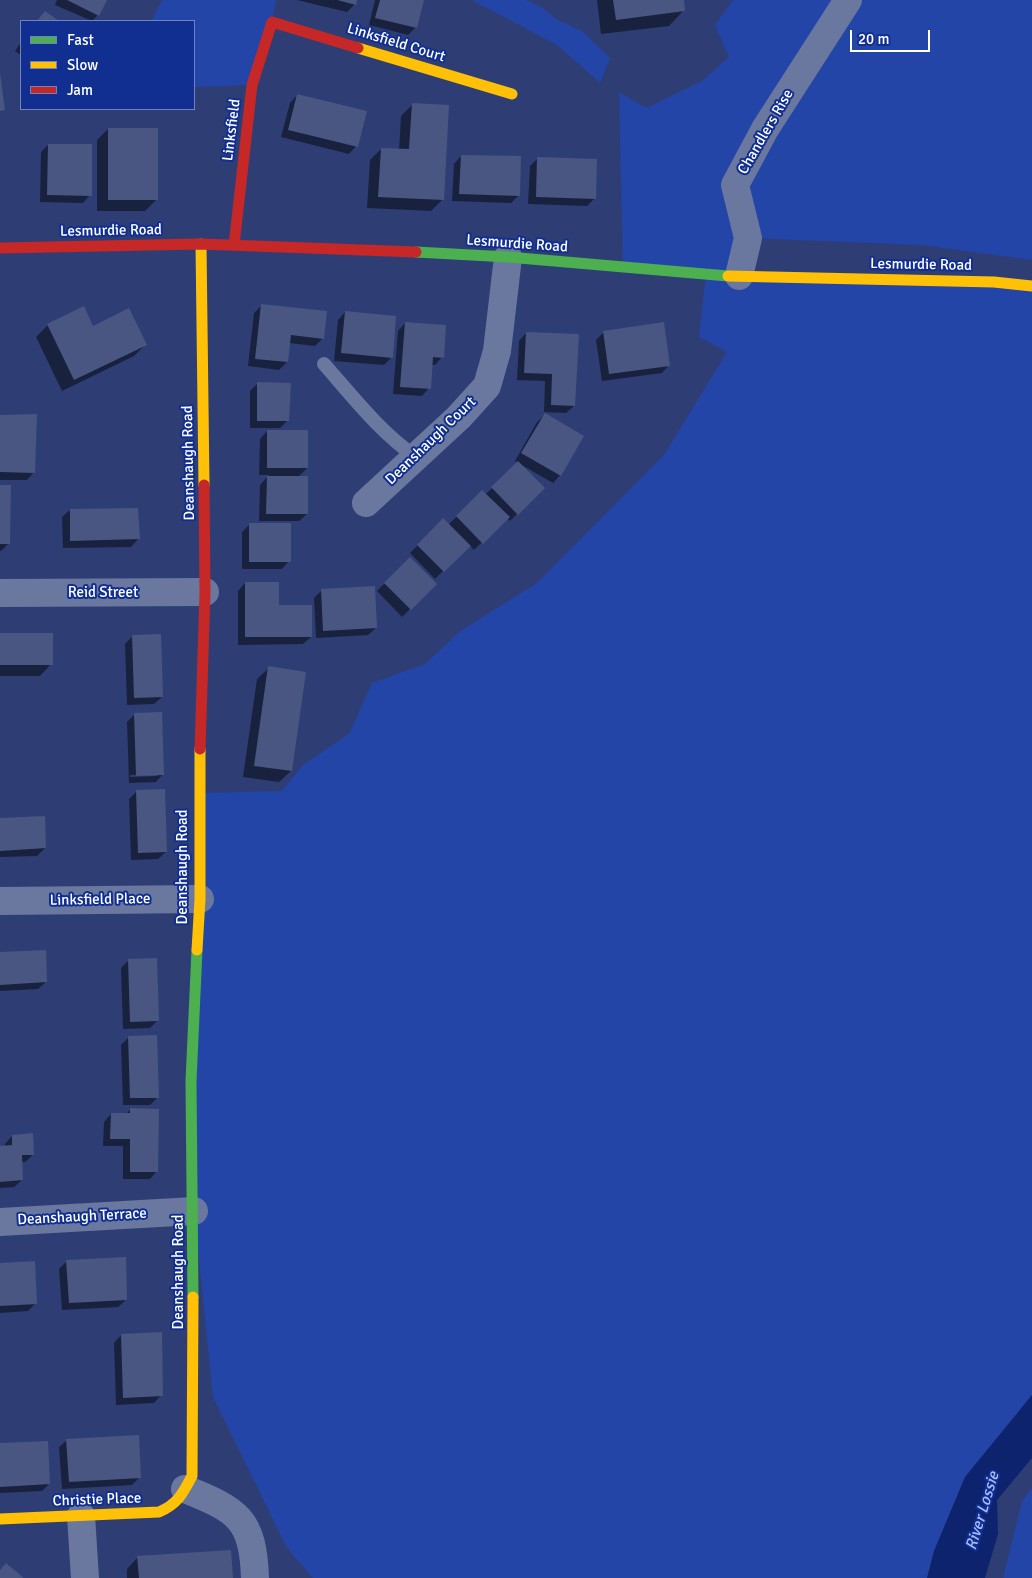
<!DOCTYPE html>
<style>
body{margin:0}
#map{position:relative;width:1032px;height:1578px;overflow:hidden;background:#2e3e74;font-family:Signika,sans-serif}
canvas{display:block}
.legend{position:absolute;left:20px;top:20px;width:175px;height:90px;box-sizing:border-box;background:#112f91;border:1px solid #7082bd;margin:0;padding:6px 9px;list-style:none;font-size:15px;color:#fff}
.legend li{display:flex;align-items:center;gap:10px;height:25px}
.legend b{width:25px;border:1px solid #7082bd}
.scale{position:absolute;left:850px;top:30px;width:80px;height:22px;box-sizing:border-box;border:2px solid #fff;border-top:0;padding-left:6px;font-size:15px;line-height:18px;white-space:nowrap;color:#fff;-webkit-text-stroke:4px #112f91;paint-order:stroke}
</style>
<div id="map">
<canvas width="1032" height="1578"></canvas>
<ul class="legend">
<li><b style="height:6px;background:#4caf50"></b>Fast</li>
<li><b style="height:6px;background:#ffc107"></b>Slow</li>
<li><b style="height:6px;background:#c62828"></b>Jam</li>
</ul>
<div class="scale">20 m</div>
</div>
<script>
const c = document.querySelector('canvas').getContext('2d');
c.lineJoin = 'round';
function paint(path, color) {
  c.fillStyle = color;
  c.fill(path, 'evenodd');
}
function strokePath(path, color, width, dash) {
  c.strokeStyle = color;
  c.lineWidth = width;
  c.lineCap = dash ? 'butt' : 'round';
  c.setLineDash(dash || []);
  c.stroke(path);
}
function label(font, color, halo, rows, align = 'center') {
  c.font = font + ' Signika,sans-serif';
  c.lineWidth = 4;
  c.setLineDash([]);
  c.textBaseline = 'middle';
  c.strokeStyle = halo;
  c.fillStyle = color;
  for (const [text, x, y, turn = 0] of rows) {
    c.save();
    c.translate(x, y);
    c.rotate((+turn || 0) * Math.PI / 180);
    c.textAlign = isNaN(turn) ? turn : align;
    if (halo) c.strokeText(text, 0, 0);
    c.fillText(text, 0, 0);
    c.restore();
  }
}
const green = new Path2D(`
 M162,0H276L272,22L252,85L194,87V21H151Z
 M472,0H526L541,7L558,20L582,31L610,58L600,83L557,45Z
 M733,0H1032V260L922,245L748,238L739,275L1032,286V1395L965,1477L934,1551L927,1578H313L287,1548L213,1397L194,1211L198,793L282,791L303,765L349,734L372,683L425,664L459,632L537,583L664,455L727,352L699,337L706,275L623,267L619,92L646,108L702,81L729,57L715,25Z
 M1032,1488V1578H1003L1022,1501Z`);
const water = new Path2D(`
 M1032,1395V1458L997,1500L998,1534L985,1578H927L934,1551L965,1477Z`);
const shadow = new Path2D(`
 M57,0H106L98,15L92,21L55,5Z
 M297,0H356L354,5L347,12Z
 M375,0H423L416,27L408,35L369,25Z
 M597,0H683L684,10L669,26L601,34Z
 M21,42V55L15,51Z
 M297,95L356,146L349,154L281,137L290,103Z
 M412,105L442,200L431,211L367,208L370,160L381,149L399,150L401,116Z
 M108,129L157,199L145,211H97V140Z
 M48,145L90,195L83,203L40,202L41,152Z
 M461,156L519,195L511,203L452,201L454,164Z
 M537,159L595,198L587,206L528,204L530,166Z
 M261,306L323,338L315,346L289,343L287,362L279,370L248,366L254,313Z
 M345,312L391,358L384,365L334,361L338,320Z
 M405,323L442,357L435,365H431L429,388L422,396L393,394L398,331Z
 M48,325L145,345L134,356L62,391L36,337Z
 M604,332L669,365L662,373L602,381L596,340Z
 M526,333L574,406L566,413L544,412L545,381L517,380L519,341Z
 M258,383L288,420L280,428H250V391Z
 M545,415L560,475L553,483L520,464L543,488L510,521L507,518L474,550L469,545L435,579L410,553L443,520L448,525L482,492L485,495L518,463L515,461L537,422Z
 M0,416L34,472L27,480H0Z
 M267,431L307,468L298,477L307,514L299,521H259L260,485L269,475H259L260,439Z
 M0,486L9,543L1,551H0Z
 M70,510L138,539L131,547L63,548L62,517Z
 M249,525L289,561L282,569H242V532Z
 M410,558L435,584L402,617L377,591Z
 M245,583L278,606L311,637L303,644L238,645V591Z
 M322,590L376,628L368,635L316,638L314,598Z
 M0,634L51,664L40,676H0Z
 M133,636L162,697L154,704L127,705L125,644Z
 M269,668L291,771L279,782L243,777L257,679Z
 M135,714L163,774L156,782L129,783L127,722ZM157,774V776L130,777V775Z
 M137,791L166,852L158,859L131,860L129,799Z
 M0,820L45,848L37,856L0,857Z
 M0,954L46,982L38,989L0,991Z
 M129,960L158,1020L150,1028L123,1029L121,968Z
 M129,1037L158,1097L150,1105H123L121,1045Z
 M130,1110L157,1171L150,1179H123V1146H103L104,1122L111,1114H126Z
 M12,1136L33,1155L25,1162H21L22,1180L14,1187L0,1188V1147L5,1146V1144Z
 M67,1261L126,1300L118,1307L62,1310L59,1269Z
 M0,1264L35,1304L28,1311L0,1313Z
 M121,1335L161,1395L154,1403L116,1405L114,1343Z
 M67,1440L139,1478L132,1485L62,1489L59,1447Z
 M0,1445L49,1484L42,1491L0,1493Z
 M138,1557L231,1578H127V1569Z`);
const building = new Path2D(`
 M67,0H107L99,16Z
 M337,0H357L356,5Z
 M380,0H424L417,28L375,18Z
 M613,0H684L685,11L616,20Z
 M45,11L59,21H37Z
 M0,73L5,110L0,111Z
 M297,94L367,111L358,147L288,130Z
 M412,103L449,105L444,200L378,197L381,148L409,149Z
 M108,128H158V200H108Z
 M48,144H92V196L47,195Z
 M461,155L521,156L520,196L459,194Z
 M537,157L597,159L596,199L536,197Z
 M261,304L327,311L324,339L291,335L288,362L255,359Z
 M84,306L93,326L129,308L147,345L74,380L47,324Z
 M345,311L396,316L393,358L341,353Z
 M405,322L446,325L444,358L433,357L431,389L400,387Z
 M664,322L670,366L609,374L603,331Z
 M526,332L579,334L575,406L551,405L552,374L524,373Z
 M257,382L291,383L289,421H257Z
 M545,413L584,436L561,476L521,453Z
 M37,414L35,473L0,472V415Z
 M267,430H308V468H267Z
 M518,461L545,488L518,515L491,487Z
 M267,476H308V514H266Z
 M0,485H11L10,544H0Z
 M482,490L510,517L483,544L456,516Z
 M138,508L140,539L70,541V509Z
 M443,518L471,546L444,572L417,545Z
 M249,523H291V562H249Z
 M410,557L437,584L411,610L384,583Z
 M245,582H279V605H312V637H245Z
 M375,586L377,628L323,631L321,589Z
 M0,633H53V665H0Z
 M161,634L163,697L134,698L132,635Z
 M268,666L306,672L292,771L254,766Z
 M162,712L164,775L136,776L134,713Z
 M165,789L167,852L138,853L136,790Z
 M45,816L46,848L0,851V818Z
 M46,950L47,982L0,985V952Z
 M157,958L159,1021L130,1022L128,959Z
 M157,1035L159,1098H130L128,1036Z
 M130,1108L159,1109L158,1172H130V1139H110L111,1113H130Z
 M33,1133L34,1155H22L23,1180L0,1182V1146L12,1145V1135Z
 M126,1257L127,1300L69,1303L66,1260Z
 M35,1261L37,1304L0,1306V1263Z
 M162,1332L163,1396L123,1398L121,1334Z
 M139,1435L141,1478L69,1482L66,1439Z
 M48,1441L50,1484L0,1487V1443Z
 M231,1550L233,1578H139L137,1556Z
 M6,1563L24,1578H0V1570Z`);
const lane = new Path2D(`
 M324,364C353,397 380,432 416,457`);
const street = new Path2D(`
 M739,276L748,238L735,185L765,129L848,0
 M366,503L459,417L487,386L497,351L508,257
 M0,593L205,592
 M0,901L200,899
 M0,1222L194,1211
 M185,1489C237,1510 253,1518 255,1578
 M81,1516L85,1578`);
const fast = new Path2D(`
 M416,252L508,257L728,276
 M193,1297L191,1081L197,950`);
const slow = new Path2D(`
 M358,48L512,94
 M201,244L204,485
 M728,276L994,282L1032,286
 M197,950L200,899V749
 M0,1519L159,1512C178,1504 183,1493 192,1476L193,1297`);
const jam = new Path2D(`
 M234,245L252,85L272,22L358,48
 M0,248L201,244L416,252
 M200,749L205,592L204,485`);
const streetNames = [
 ["Linksfield Court",396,43,17],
 ["Linksfield",232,130,-83],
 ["Chandlers Rise",766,132,-60],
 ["Lesmurdie Road",111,231,-1],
 ["Lesmurdie Road",517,244,4],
 ["Lesmurdie Road",921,265,1],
 ["Deanshaugh Court",431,441,-44],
 ["Deanshaugh Road",189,463,-91],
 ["Reid Street",103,593],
 ["Deanshaugh Road",183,867,-90],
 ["Linksfield Place",100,900,-1],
 ["Deanshaugh Terrace",82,1217,-3],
 ["Deanshaugh Road",179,1272,-90],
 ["Christie Place",97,1500,-2]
];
const waterNames = [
 ["River Lossie",983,1511,-73]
];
paint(green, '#2445a8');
paint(water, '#0d236d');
paint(shadow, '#0007');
paint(building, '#495682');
strokePath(lane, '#6a789f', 14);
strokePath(street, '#6a789f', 28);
strokePath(fast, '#4caf50', 11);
strokePath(slow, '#ffc107', 11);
strokePath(jam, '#c62828', 11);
label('15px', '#fff', '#112f91', streetNames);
label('italic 16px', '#a8bdfa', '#112f91', waterNames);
</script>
